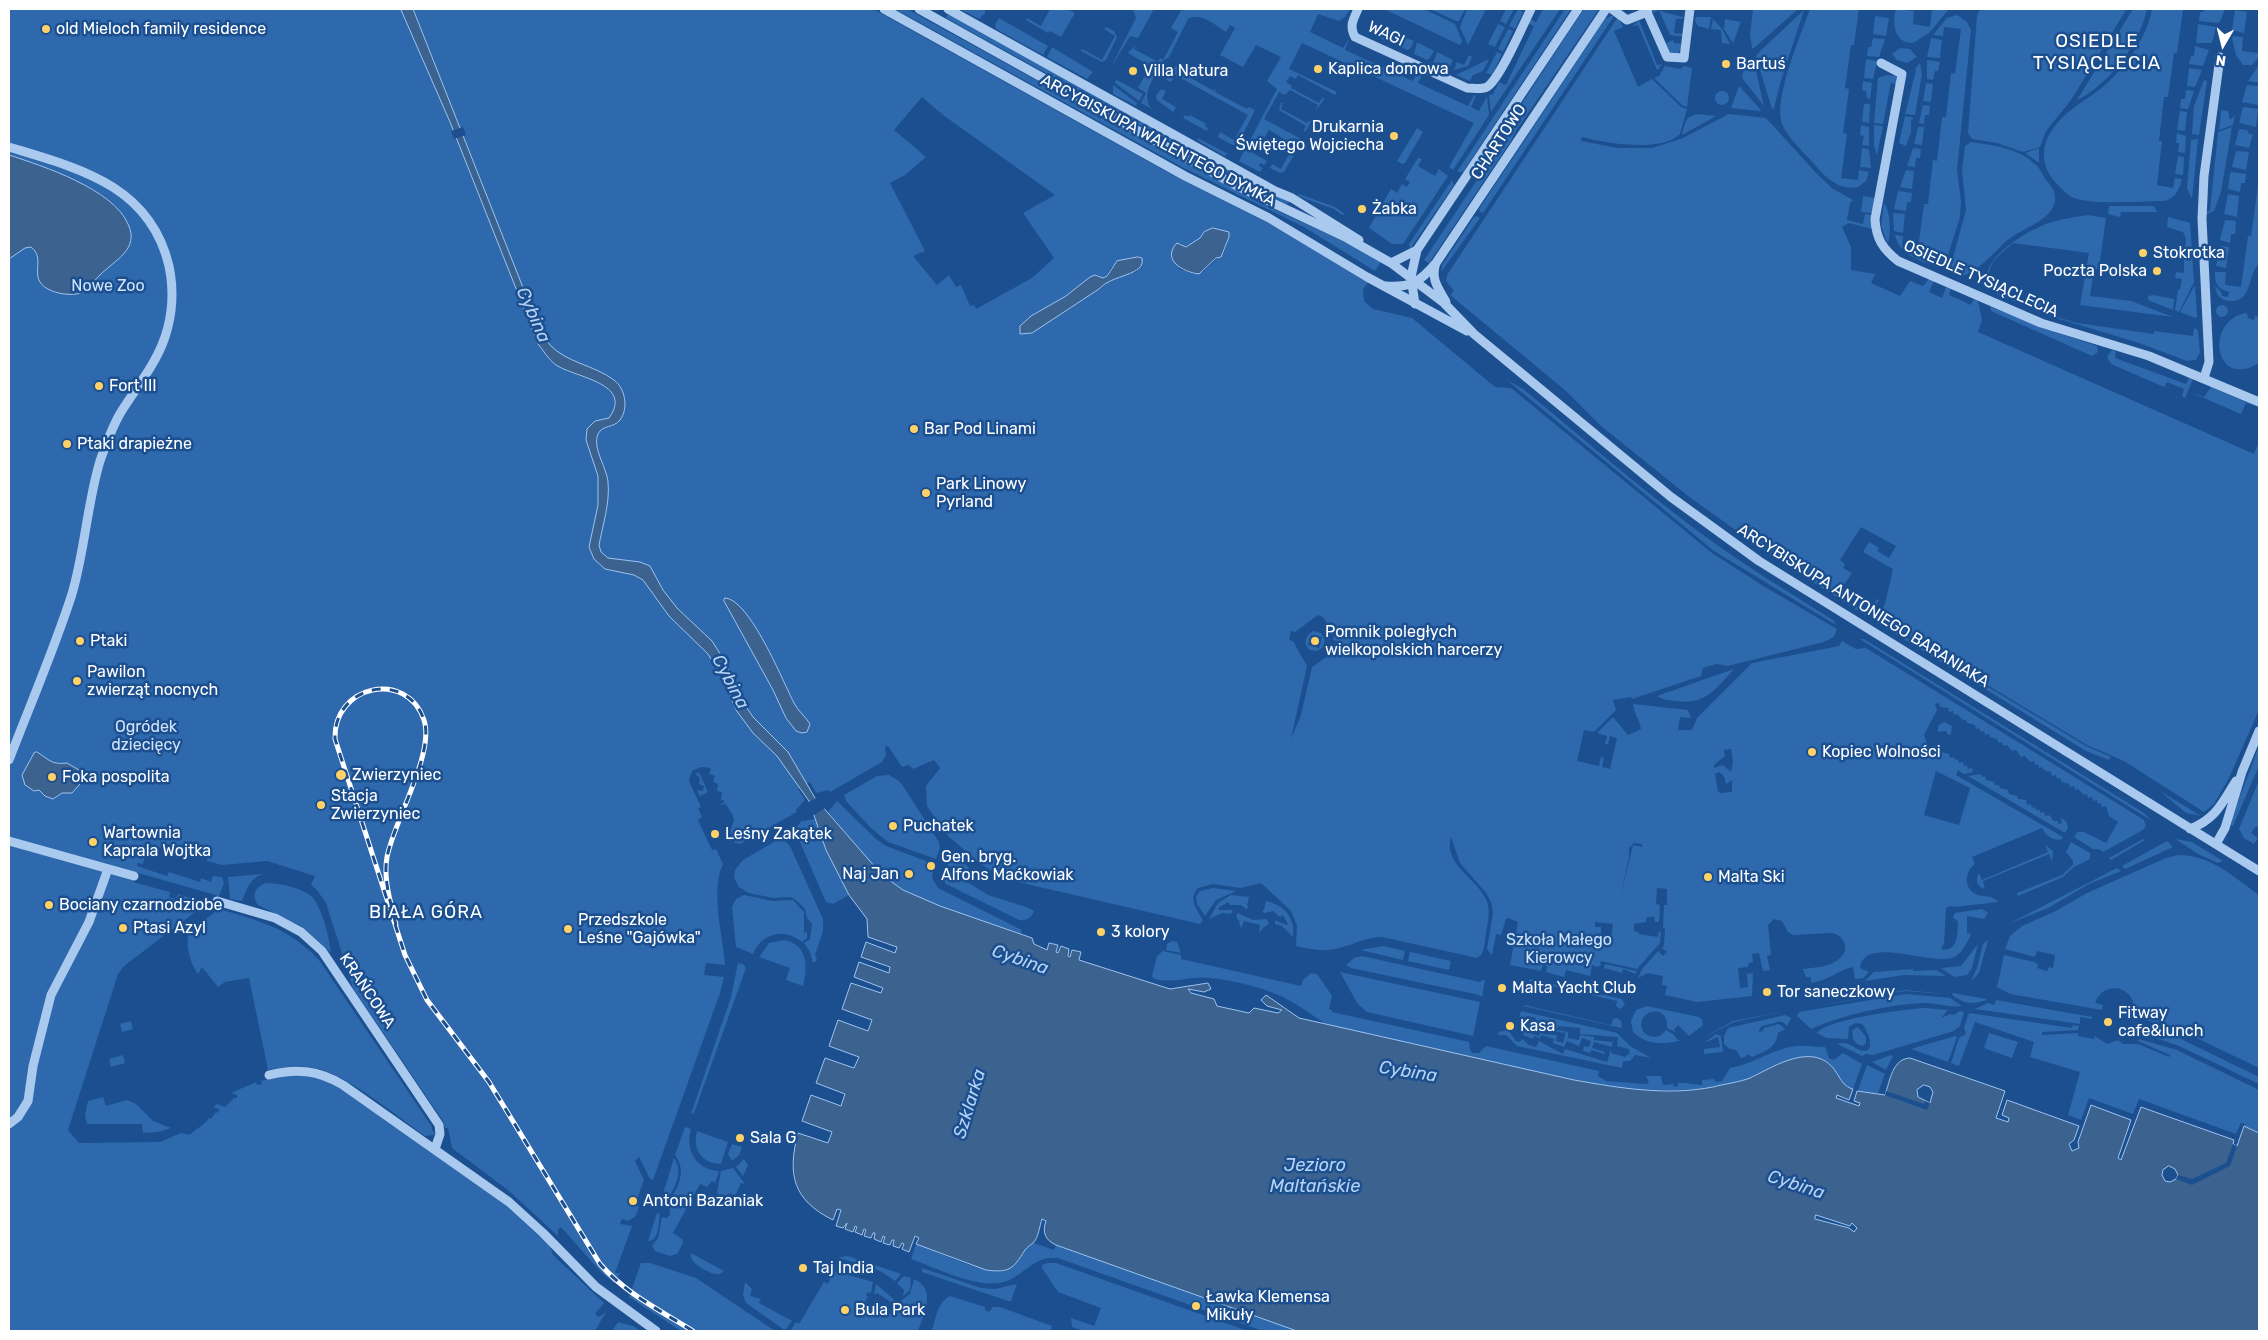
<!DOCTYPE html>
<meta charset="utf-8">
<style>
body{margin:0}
#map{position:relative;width:2268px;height:1340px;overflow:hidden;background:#1b4f8f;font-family:Rubik,sans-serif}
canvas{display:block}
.frame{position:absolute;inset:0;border:10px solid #fff;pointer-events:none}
.north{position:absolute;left:2198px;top:20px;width:50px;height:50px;-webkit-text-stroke:4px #1b4f8f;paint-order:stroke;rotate:188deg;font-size:14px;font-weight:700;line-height:20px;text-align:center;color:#fff}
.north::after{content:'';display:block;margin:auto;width:18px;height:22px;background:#fff;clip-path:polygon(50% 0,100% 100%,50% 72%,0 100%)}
</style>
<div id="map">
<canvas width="2268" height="1340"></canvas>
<div class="frame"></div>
<div class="north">N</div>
</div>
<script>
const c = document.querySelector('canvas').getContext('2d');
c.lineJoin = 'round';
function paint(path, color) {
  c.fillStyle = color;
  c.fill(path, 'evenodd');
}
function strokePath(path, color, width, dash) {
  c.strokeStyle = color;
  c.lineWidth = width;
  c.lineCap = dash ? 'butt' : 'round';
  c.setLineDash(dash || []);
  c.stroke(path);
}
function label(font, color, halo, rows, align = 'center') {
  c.font = font + ' Rubik,sans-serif';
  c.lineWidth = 5;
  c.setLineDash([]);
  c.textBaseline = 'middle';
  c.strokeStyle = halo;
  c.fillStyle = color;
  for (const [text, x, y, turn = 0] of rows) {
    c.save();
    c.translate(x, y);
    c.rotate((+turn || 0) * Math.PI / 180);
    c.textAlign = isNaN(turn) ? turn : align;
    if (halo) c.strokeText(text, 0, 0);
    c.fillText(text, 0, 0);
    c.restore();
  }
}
const green = new Path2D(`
 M9,9H873L1169,173L1282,230L1368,283L1363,289L1364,301L1373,309L1412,318L1495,387L1511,388L1712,553L1765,587L1837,629L1834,637L1824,642L1728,666L1716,664L1703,668L1701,676L1632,699L1631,697L1613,700L1616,710L1594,732L1584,730L1577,761L1599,766L1601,757L1604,758L1602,767L1610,769L1617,738L1610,736L1608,744H1605L1607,736L1597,733L1613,717L1628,735L1641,729C1640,720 1634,714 1633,704L1688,710L1691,718L1680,717L1678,730H1692L1697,718L1752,663L1839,646L1842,641L1856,649L1866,648L2144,820L2146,826L2143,830L2103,852L2099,849H2093L2074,837L2078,832H2084L2106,843L2118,822L2109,816L2106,806L2102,807L2101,803L2098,804L2097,800L2093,801L2092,797L2088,798L2087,794L2084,795L2078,789L2075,790L2074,786L2070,787L2069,784L2062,782L2060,778L2057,779L2056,775L2052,776L2051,772L2044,770L2042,767L2039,768L2038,764L2035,765L2034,761L2030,762L2025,756L2021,757L2016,750L2012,751L2007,745L2003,746L2002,742L1999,743L1997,739L1990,737L1989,734L1985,735L1984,731L1981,732L1979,728L1976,729L1975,725L1967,723L1966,720H1963L1957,714L1954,715L1953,711L1949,712L1948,708L1940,707L1939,703L1935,704L1937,710L1924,735L1928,747L1936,745L1937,749L1940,748L1941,752L1949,754L1950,758L1954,757L1955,760L1958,759L1959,763L1963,762L1964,766L1967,765L1968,769L1972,768L1973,772L1964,774L1958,770L1956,775L2063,837L2062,839C2053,842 2045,834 2042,828L1972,857L1975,864C1965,871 1963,888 1976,894C1983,898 1992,894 1998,902L1954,907L1950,906L1946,908L1944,945H1942V950C1959,950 1957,935 1958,922L1953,917L1955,913L1982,909L1988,913L1984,919L1967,916V933L1971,934C1968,942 1961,955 1952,958C1929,965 1864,935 1860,968L1869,972L1863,978L1855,979L1853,967C1840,969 1830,980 1811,983V977H1806L1803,969C1819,967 1837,967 1845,951C1846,942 1842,935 1832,933L1793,935L1788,932L1782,921L1774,919L1768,925L1771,955L1767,956L1770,970L1763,971L1759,953L1752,954L1753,962L1749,963L1748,967L1738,968L1740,988L1748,987L1747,974L1753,973L1752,996L1697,1002L1665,995L1667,986L1662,985L1663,976L1648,973L1638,978L1642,969L1658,951L1663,956L1667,952L1662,948L1664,945L1665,928H1663L1664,905H1667V889L1657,888L1656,904L1660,905L1659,922H1655L1654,917H1647L1646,922L1634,924V931L1638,932L1639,934L1658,937L1659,931L1661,932L1660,943L1637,969L1601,961L1600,964L1602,965L1597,967L1592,965L1590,976L1566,970L1564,977L1546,972L1547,966L1543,965L1541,971L1510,965L1518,922L1508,918L1506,919L1501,935L1496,934L1492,955L1487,949L1493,913L1491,902L1486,893L1460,863L1451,837C1443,864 1476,878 1486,899C1491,910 1488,921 1486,933C1485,940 1485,949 1481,955L1477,958L1382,937C1363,937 1346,949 1327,950C1317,951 1306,948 1296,946L1297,926L1291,911L1261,883L1240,888L1213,884L1198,888C1188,899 1197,910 1203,920L1200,924L1005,879L982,865L948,836L927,806L926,786L940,768L934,760L913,769L909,765L902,767L888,746L885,747L886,755L882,762L830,792L829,790L816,793L810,782L798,789L805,800L796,810L797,812L740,844L735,843L730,831L734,821L733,816L726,804L719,805L725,802L721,799L722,792L717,791L718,784L713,782L715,776L709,774L711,768L701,767L692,771L689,781L701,807L698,808L702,817L698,820L712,850L716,849L723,864C710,891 723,935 725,965L706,963L704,975L724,977L720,993L653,1180L650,1179L639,1157L635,1161L644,1180L637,1199L632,1198L630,1204L639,1207L635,1217L628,1221L622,1219L620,1224L632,1226L615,1273H620L614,1283L601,1272L561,1227L558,1229V1236L509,1191L452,1148L448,1128H445L443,1121L353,988L326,903L317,890L311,885L315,876L267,861L222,865L207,861V857L163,843L161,848L158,847L145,857L143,864L138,863L137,866L167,876L169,872L200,882L201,878L211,882L213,876L222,877L224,883L219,896L135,872L133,882L170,892L169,897L176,899L178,894L200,901L203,906L124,966L118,974L68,1130L79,1143L160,1142L181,1133L190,1135C196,1128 204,1126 209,1118L211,1119L216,1112L218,1113L219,1109L213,1107L217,1104L225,1107L234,1098H237V1095L231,1093L256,1082L257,1085L262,1084L261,1081C291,1073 306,1073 335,1084L502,1202L550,1246L553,1255L604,1303L595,1314L599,1317L606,1312L595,1331H9ZM922,97L943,115L1055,195L1023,213L1054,258L1032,278L976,309L974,305L970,306L961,285L956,287L949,275L937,285L913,256L925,251L890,183L905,175L926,157L894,130ZM1204,232L1229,238L1224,252L1204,271L1194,274L1179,269L1181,243L1183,246C1191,246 1200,239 1204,232ZM1138,257L1137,272C1109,276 1083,298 1059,314L1066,297L1090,277L1098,275L1103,278C1108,275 1108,272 1111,268C1118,259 1128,260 1138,257ZM1318,615L1323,617L1334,636L1333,640L1341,642L1339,651H1335L1312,667L1301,715L1291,739L1307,666L1293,641L1289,640L1291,631L1295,632ZM1731,749L1733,761L1731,772L1723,765L1714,768V765L1725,756L1724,750ZM1936,771L1970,788L1959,825L1924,815ZM1719,772L1724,776L1726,784L1732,780V792L1720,793L1718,791L1715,774ZM1634,843L1641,844L1643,847L1633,845L1620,899L1629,857V848ZM1595,922L1613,924L1611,938L1601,935V927H1595Z
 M895,9H907L1256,201L1349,244L1381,262L1375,271L1304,227L1180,166Z
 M960,9L985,10V13L979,19Z
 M1050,9H1067L1075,13L1061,37L1050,31L1048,33L1026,20L1027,18L1041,26Z
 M1133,9H1154L1138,38L1130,36L1110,69L1136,18Z
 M1182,9H1277L1281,10L1282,9H1350L1345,17L1339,21L1318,14L1310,32L1343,48L1349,39L1345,50L1413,81L1418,70L1423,73L1418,83L1468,106L1474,95L1476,96L1471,107L1479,111L1487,96L1489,115L1453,170L1449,167L1474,123L1302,43L1289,69L1337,92L1335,95L1298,75L1296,79L1290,76L1286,82L1292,86L1291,88L1319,103L1323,97L1324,100L1315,111L1318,105L1290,90L1285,95L1279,92L1264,119L1301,139V143L1284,172L1280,173L1270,168L1272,164L1281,169L1294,145L1269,130L1264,138L1260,136L1251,152L1267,161L1264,165L1260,163L1259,166L1263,168L1260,172L1239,161L1277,89L1267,81L1281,57L1256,45L1243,67L1220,55L1235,28L1230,25L1226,32C1216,26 1200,11 1188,19L1169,57L1164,60C1156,75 1139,94 1152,109L1141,103L1146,93L1138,88L1150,66L1128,53L1136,45L1134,49L1158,62L1160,58L1163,60L1178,32L1171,28Z
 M1384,9H1424L1455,24L1462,41L1460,45Z
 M1430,9H1465L1459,21H1456Z
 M1467,9H1486L1468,45L1460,27Z
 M1506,9H1514L1506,24L1500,21Z
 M1518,9L1523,12L1515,29L1509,26Z
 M1543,9H1560L1491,112L1489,95L1493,94L1499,82L1506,85L1534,26L1528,23L1530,19L1536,22Z
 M1565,9H1571L1463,172H1457Z
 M1584,9H1599L1516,131L1511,141L1429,263L1424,260L1493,156L1507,126Z
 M1653,9L1686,18L1676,19L1674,33L1684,34V37L1670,35L1659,10L1653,13Z
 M1753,9H1798L1754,48H1752L1750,35Z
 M1810,9H1859L1854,45H1851L1845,88L1849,89L1843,133L1847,134L1841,178L1858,180L1859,170L1869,172L1866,181L1858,187C1840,191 1827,179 1816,166C1805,153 1788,139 1782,124C1773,98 1801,35 1810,9Z
 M1898,9L1914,11L1913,24L1930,27L1932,9H1949L1929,33L1913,43C1894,43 1893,25 1895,11Z
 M1980,9L2126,10L2071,100L2046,131L2040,147L2023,152L1997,143L1972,139L1968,133L1977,16Z
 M2133,9H2147C2140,43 2109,85 2077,100Z
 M2152,9H2187L2183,10L2177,53H2174L2168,97H2164L2159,141H2162L2157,185L2173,188L2175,178L2182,179C2179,190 2176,198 2164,201C2140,201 2100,205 2077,199C2069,197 2064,191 2059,186C2040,168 2039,146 2055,126C2066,111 2084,101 2099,90C2124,70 2146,40 2152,9Z
 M2204,9H2225L2220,22L2217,23L2199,21L2200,12H2203Z
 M1804,10L1780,84L1774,108L1772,109L1756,57L1758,53Z
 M2235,10L2247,12L2244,33L2232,30Z
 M947,15L956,16L1290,203L1286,204L1252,187L946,18Z
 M1957,15L1967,22L1971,30L1957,170L1961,201L1960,217L1947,258L1936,266C1919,261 1899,254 1895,235L1903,236L1902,246L1918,248L1924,204H1928L1933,160L1937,161L1942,117H1946L1951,73L1955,74L1961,29L1944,27L1943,36L1933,35L1947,18Z
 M1611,16H1614L1483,213L1480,212L1479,209L1605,19Z
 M1875,16L1889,18L1886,36L1873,34Z
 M1618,17L1623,27L1614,31L1638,87L1652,79L1681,107L1687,109L1680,134C1661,153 1605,143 1582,137L1581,141L1618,148H1652L1683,138L1729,114L1766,118L1817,174L1833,189L1853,200L1850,203L1847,220L1863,224L1865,214L1872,215V229L1849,223L1842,227L1851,247V270L1875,274L1871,283L1900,296L1910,281L1923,286L1929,279L1934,281L1929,292L1942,298L1946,287L1951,289L1949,295L1971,305L1974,299L1978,301L1982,320L1978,332L2254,454L2259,442V710L2229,778L2214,804L2204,812L2124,761L2087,745L1979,680L1969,670L1951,662L1878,617L1885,604L1893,569L1863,552L1869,542L1879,548L1877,551L1889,558L1896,546L1861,527L1840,560L1845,564L1843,568L1852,573L1838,594L1868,613L1877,599L1879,600L1868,617L1776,559L1688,496L1601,426L1566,391L1450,295L1454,291L1446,281L1447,275Z
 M1696,17H1711L1709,29L1698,26L1695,21Z
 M999,18L1048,46L1043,55L996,29L995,24Z
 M1713,19L1722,29L1730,44L1722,43L1721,30L1711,29Z
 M1725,19L1741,22L1733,43L1724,29Z
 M1639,20L1657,65L1662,64L1658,70H1657L1638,25L1632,27Z
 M1498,24L1505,27L1495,47L1488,44Z
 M2198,24L2216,27L2212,43H2196Z
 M1380,26L1396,34L1392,42L1390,43L1376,36Z
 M1106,27L1114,31L1117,37L1106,60L1102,62L1081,51L1082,49L1102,60L1115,36L1104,29Z
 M1508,29L1513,31L1503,52L1498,49Z
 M1400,36L1414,41L1410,49L1407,50L1396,45Z
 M2234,36L2243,37L2242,51L2258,53L2259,48V57L2252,65H2243L2236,55L2232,38Z
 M1873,38L1885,39L1879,57L1867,56L1868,47H1871Z
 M1931,38L1942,40L1940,58L1927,57Z
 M1673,40L1674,43L1683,44L1678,54L1670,53L1666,43Z
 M1417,42L1434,51L1429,59L1427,60L1414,54Z
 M2195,46L2209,50L2203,66L2189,64L2191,56H2194Z
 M1052,47L1093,72L1087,79L1047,57Z
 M1900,48L1910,49L1917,57L1907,63L1897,60L1892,54Z
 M1437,52L1453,60L1449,68H1447L1433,63Z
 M1497,52L1502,54L1492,75L1486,73Z
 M1469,55L1472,57L1468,66L1454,70L1457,62L1464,65Z
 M1489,59L1483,71L1473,75L1470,81L1456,75Z
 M1866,59L1877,61L1873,79L1864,78Z
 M1751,60L1756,71L1764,106L1742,78L1744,67Z
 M1927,60L1940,62L1938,71H1935L1933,80L1927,79Z
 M1920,63L1922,74L1915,115L1905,114L1916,70L1914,67L1916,68Z
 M2259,65V83L2248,81Z
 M1176,66L1183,70L1182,73L1214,91L1216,88L1215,92L1247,109L1249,107L1255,110L1238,144L1232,145L1218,137L1220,132L1234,140L1248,115L1175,75L1171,82L1166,80L1171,69Z
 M1665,66L1680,69L1684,66L1692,68L1687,107L1682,105L1654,78L1659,76Z
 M2189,68L2202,70L2195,87L2187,86Z
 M1886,75L1896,76L1897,86L1891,82L1883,124L1874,123L1878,78Z
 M1117,80L1143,94L1139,101L1114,82Z
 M2204,80L2207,81L2199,135L2192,134L2194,106Z
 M1863,81L1872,83L1870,99L1867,98L1866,91L1862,90Z
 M1926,83L1933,84L1931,102L1923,101Z
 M1113,85L1137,103L1136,106L1113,94Z
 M2247,85L2259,86L2258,105L2242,102Z
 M1739,86L1761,110L1760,111L1731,108Z
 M1161,89L1166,91L1162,99L1176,107L1173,112L1157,100L1156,96Z
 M2186,90L2194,91L2188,109L2180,108L2181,99H2185Z
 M1715 98a7 7 0 1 1 14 0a7 7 0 1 1-14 0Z
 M1281,103H1283L1281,109L1307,123L1312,119L1306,131L1303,132L1306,126L1279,110Z
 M1864,104H1870L1869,123L1862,122Z
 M1923,105L1930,106L1929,115H1925L1924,124L1919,123Z
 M2243,107L2258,109L2256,127L2239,123Z
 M2221,110L2228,111L2230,120L2235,115L2233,125L2219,130Z
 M2180,111L2187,112L2185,131L2177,130Z
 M1698,114L1716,116L1682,135C1685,123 1685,116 1698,114Z
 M1185,115L1189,117L1190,115L1206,124L1205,126L1208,128L1207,131L1183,118Z
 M1905,116L1914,118L1911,120V132L1906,146L1899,143Z
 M1861,125L1869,127V146L1862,145L1864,136L1860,135Z
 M1874,125L1883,126L1877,155L1874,146Z
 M1918,127H1924L1922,145L1914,144Z
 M2232,127L2221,192L2214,211L2205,215V213L2210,210L2218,132Z
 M1417,128L1423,132L1405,163L1402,164L1397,161Z
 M2239,129L2247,130L2249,134H2253L2249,148L2235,145Z
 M2177,133L2186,136L2185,153L2178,152L2179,143H2176Z
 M1198,138L1228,154L1224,156L1197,140Z
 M2198,139L2192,199L2187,188L2191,140Z
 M1971,142C1993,145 2018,148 2035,164C2040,168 2042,174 2046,180C2051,186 2056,192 2055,200C2053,220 2023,228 2009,239C1999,246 1960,295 1950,268L1966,210L1962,170L1965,146Z
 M1862,148L1869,149L1871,168L1860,167Z
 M1913,148L1921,149L1920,158H1916L1915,167L1907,166Z
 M2039,148V163L2025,153Z
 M2236,151L2249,152L2246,170L2232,167Z
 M2178,156L2184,157L2183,175L2175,174Z
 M1418,158L1422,159L1418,166L1435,176L1439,169L1448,176L1403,244H1392L1369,228L1391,189L1397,193L1402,184L1407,187L1410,182L1405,179Z
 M1906,170L1914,171L1912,189L1900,187Z
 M2232,172L2246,174L2245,183H2241L2240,192L2228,189L2230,173Z
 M1452,180L1454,185L1410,249L1409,244Z
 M2258,186L2259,263C2248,274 2252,303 2230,301C2224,301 2220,298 2217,294L2215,286L2222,293V296L2228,297L2229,292C2219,290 2214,283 2215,272H2226L2225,285L2241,287L2248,236H2251Z
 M1898,191L1912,193L1911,202H1907L1906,211L1894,209Z
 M1299,194L1335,207L1345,214L1342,215L1334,209L1298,196Z
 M2228,194L2239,196L2237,217L2224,214Z
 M1863,196L1875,198L1872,213L1861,212Z
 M1884,203C1891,212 1891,234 1888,244L1881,226Z
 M2109,206H2154L2157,212H2121L2120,217L2108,214Z
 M1893,213L1905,214L1903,233L1894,231Z
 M2088,215L2106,218L2099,268L2094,270L2090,296L2131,301L2173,317L2080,305L2089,253L2013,243C2007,249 1994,258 1991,266C1978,298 2019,299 2040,302L2041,296L2044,304L2039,312L1993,292C1968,264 2028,230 2049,223C2062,219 2075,217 2088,215Z
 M1477,216L1480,218L1441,272L1442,265L1474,217Z
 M2168,217L2190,223L2192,250L2185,249L2186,239L2183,232L2167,227Z
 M2225,220L2236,221L2235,234H2231L2230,243L2220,240Z
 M2221,246L2229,247L2226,268L2216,266Z
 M2184,254L2192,255L2194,282L2179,312L2175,310L2178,290L2180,289L2182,279L2175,278L2176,272L2184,273Z
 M2195,285L2197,317L2195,318L2180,312Z
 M2153,295L2174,299L2173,310L2148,300V296Z
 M2216 311a6 6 0 1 1 12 0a6 6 0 1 1-12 0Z
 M1990,306L2040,327L2097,346L2098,352L2092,356L1991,311Z
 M2054,312H2057V317L2077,323L2154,334V331L2193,336L2194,328L2198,330L2200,352L2196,360L2187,361L2139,343L2050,316Z
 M2247,313L2248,318L2254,320L2255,316L2259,317V363C2214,391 2204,319 2247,313Z
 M2112,350L2116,352L2115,358L2186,384L2189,378L2193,379L2185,398L2182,396L2184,389L2167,382L2164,387L2111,364L2107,357Z
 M1507,380L1523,389C1584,439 1643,491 1706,537C1747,567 1790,593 1833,620L1836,625L1714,551Z
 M2211,387L2253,405L2246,403L2241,414L2190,392L2204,397Z
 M1877,619L1950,664L1963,668L1978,681L2086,746L2111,757L2109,760L2086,751L1876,622Z
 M1313,631L1321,633L1325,640L1323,647L1317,651L1309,650L1305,643L1307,636ZM1311,635L1322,637L1319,648L1308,645Z
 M1860,639H1864L2144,813L2152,821Z
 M1734,669C1715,690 1706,705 1675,701C1668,700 1663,700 1657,696Z
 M1944,722L1952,726L1951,734L1948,735L1946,731L1938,732V726Z
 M2259,746V766L2233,826L2231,825L2233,815Z
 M699,772L708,792L700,796L697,790L703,791L704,786L699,784L700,778L695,774Z
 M1981,774L1982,777L1985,776L1986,780L1994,782L1995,785H1999L2000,788L2008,790L2009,794L2017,796L2018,799L2026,800L2027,805L2031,804L2032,808L2035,807L2036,810H2040V813L2044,812L2045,816L2049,815L2054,821H2058V824L2062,823L2061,818L2066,821L2068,827L2065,833L1968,776Z
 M889,775L899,781L903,786L939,842L940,848L936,859L888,842L871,828L846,801L844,795L877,776Z
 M2259,780V828L2256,826L2251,833L2258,838L2254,844L2244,838L2239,829Z
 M2160,791L2201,816L2186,813Z
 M837,801L876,839L886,846L934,864L932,878L938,888L1022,930L1021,934C976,917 921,907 883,876C864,860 844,831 828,812Z
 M816,819L826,850L849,895L833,904L826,902L796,833V828L802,820L803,821Z
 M779,839L785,841L790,846L823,919V931L815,955L817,960L813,963L810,952L804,943L810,939L812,924L807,918L805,909L796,900L791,897L773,898L749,893L739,887L734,878L735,870L743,860Z
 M2143,839L2145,840L2111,860L2109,858Z
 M2175,839L2192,842L2223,861L2218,863L2200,855Z
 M2167,841L2173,847L2125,869L2122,866Z
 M2071,842L2090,853V859L2074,867L2063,877L2018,896L2017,893L2062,875L2073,865V861L2066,852Z
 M2045,845L2053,851L2052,861L2049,854L1983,881L1985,889C1977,887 1975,880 1979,873L1982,880L2048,852Z
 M2178,855C2212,855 2233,877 2259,895V1068L2178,1029L2124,1014L2125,1009L2134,1011C2135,985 2103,980 2095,1003L2103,1005L2102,1010L2010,994L1997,987L2004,955L2034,962L2038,964L2037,968L2047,971L2049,967L2053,968L2055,955L2037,951L2035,957L2005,949L2010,936L2022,926L2056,911L2087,893L2166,858Z
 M952,858L960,859L969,868V878L944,863Z
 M943,867L988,895L1029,908L1034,911C1032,917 1027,921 1019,920L946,884L941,878Z
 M2117,868L2121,871L2089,884L2048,908L2008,924Z
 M263,874C249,879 247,889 242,901L230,899L228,877Z
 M266,883C279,883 304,888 313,898C323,911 329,937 331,953L301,926L258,905C251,895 255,887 266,883Z
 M1213,888L1236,891L1216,900L1205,916L1197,904L1196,896L1200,891Z
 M744,895L773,901L793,900L804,912V933L807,932V938L802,942C784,928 762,933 753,954L736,947L732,907L736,899Z
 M1231,895L1249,897L1247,906L1249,907L1246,909L1241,905H1230L1228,902L1218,908L1219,910H1233L1231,914L1222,913L1209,919L1218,903Z
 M1266,901C1284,905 1296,918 1293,937L1282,926L1275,924V920L1286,925L1288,924L1283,915L1280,917L1273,911L1264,913L1262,910H1264Z
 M219,909C260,921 289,928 319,960L432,1127V1131L435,1132L434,1135L425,1136C398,1117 345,1073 314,1068C298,1065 284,1067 268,1070L249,978L225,982L218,987L202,967L198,974C190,963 185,945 189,932Z
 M1238,913L1253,920L1267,919L1269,924L1264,927L1259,933L1260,925L1244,921L1241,929L1239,921L1236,916Z
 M784,940C808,945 808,966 803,986L786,980L790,968L759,957L769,943Z
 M1988,940L1979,973L1971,981L1977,968L1983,944Z
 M1172,941L1177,942L1181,953L1166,950L1167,944Z
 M1978,944L1972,968L1967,975L1954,977L1941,968L1961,966Z
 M1383,946L1405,951L1403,960L1360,950Z
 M1163,951L1181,955V959L1301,986L1303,980L1311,973L1317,974L1332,996L1329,1009L1332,1010V1012L1469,1042L1470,1050L1473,1053H1479L1486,1046L1599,1071L1598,1076L1606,1081L1645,1084L1649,1083L1646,1076H1661L1663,1085L1673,1084L1674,1087L1678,1086V1083C1687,1082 1693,1085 1702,1085V1080L1714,1079L1716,1082L1722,1081L1730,1068C1754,1064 1774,1048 1797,1046C1806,1045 1816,1047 1825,1047L1829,1058L1834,1060L1843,1053L1862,1064L1853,1089L1848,1088L1842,1082L1767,1073L1728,1089L1618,1091L1328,1025C1316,1018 1304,1009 1292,1002C1268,988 1237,981 1210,978C1192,975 1170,985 1153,978L1152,976L1157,956Z
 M1410,952L1451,961L1449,970L1408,961Z
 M1362,956L1480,982L1485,979L1482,997L1479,995L1351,968L1346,965L1354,958Z
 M738,963L743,964L746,968L694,1113L691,1114L731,997Z
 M1605,964L1636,971V974L1623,969L1622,973L1604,968Z
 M1913,969V971L1936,970L1946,976L1904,975L1865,981L1874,972Z
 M1340,972L1480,1002L1473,1036L1367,1012L1357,1003Z
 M1530,979L1622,999L1625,1005L1620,1009L1616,1006L1617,1001L1529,981Z
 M1905,990L1945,994L1905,991L1795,1010Z
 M1953,993L1986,999L1987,1000C1971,1005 1965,1004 1952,995Z
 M1906,994L1950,998L1962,1006C1950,1008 1936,1003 1924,1003C1887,1005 1844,1014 1811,1029L1797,1016L1799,1012Z
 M1996,1000L2092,1017V1019L2080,1017V1024L1975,1009L1988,1003L1994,1005Z
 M1524,1005L1611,1025L1613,1019L1617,1018L1621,1021L1622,1028L1523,1006Z
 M1647,1006L1699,1017L1702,1019L1703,1025L1689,1036L1678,1025L1674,1030L1677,1033L1667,1028C1670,1001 1631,1010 1644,1033C1653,1039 1660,1038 1666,1030L1673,1034L1678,1040H1682C1666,1045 1645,1045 1633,1032L1631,1021L1636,1010Z
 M1925,1008L1948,1010L1941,1018L1950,1014L1954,1015L1960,1011L1964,1012L1960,1026L1954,1031L1873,1055L1866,1054L1862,1056L1837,1044C1850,1040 1854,1050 1863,1051C1877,1052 1867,1029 1862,1024L1855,1023L1849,1027L1848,1039L1827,1038L1817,1033C1827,1019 1906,1009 1925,1008Z
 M1521,1011L1617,1033L1630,1046L1651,1058L1635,1055L1630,1061H1623L1622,1068L1517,1046L1506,1035H1498L1499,1032L1508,1030L1516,1041L1520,1042L1522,1039L1529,1045L1536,1047L1539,1041L1563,1054L1565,1049L1607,1062L1611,1049V1053L1625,1057L1630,1053L1629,1049L1617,1046L1618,1037L1580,1034V1028L1558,1026L1557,1030L1564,1031V1033L1544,1029L1554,1028L1555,1022H1539V1028H1533V1023H1536V1018L1527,1016L1523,1018L1522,1024L1521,1019H1519Z
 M1785,1011L1734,1022L1701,1039L1733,1021Z
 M1969,1013L2072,1028L2073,1025L2079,1026L2078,1030L2042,1032V1035L2078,1033V1036L2094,1039L2095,1036L2107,1044L2118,1040L2123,1044H2138L2169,1057L2170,1055L2138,1041L2139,1039L2177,1050L2259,1090V1147V1132L2244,1126L2245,1124L2241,1123L2236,1134L2139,1099L2133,1114L2089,1098L2081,1120L2068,1115L2080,1072L2030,1057L2034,1042L1975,1022L1959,1066L1951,1063L1959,1038L1966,1034L1964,1027Z
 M1785,1015L1791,1018L1787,1026C1780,1019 1779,1022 1771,1024C1764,1026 1763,1024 1759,1030V1032L1763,1031L1764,1028L1779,1024L1785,1029L1778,1033C1776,1048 1766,1051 1752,1057L1748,1054L1745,1057L1741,1058L1736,1050L1730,1049L1724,1044V1036L1728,1028Z
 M131,1021L133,1029L122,1032L120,1024Z
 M1525,1023H1532V1028L1526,1027V1032L1539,1036L1541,1027H1542V1034L1557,1035L1556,1041L1563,1043L1566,1031L1568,1032V1038L1579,1040L1580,1035L1594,1037V1040L1613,1042V1038L1612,1047L1594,1042L1592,1048L1605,1052L1604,1054L1591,1050L1590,1053L1583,1051L1584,1046L1589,1047L1591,1041L1582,1038L1579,1046L1567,1041L1564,1047L1553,1043L1554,1039L1541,1035L1540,1038L1534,1036L1533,1039L1523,1035Z
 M1858,1027L1866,1037V1043L1863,1046L1857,1044L1853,1039L1852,1030Z
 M2146,1027L2177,1037L2259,1077V1084L2179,1046L2150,1036Z
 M1989,1033L2018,1042L2012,1058L1984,1048Z
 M1716,1034L1721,1036L1723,1052L1704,1054V1049L1720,1047L1718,1037L1704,1043Z
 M1955,1036L1957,1037L1948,1062L1911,1049Z
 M123,1055L125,1063L111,1067L109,1059Z
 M1891,1055L1893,1056L1886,1070L1872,1062Z
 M1867,1065L1885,1074L1878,1093L1885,1095L1854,1101Z
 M103,1097L106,1106L127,1100L136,1104L153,1121L171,1128L159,1132L143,1133L142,1124H87L85,1115L88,1101Z
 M685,1127L691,1129C685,1150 696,1170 719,1171L715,1183L712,1181L707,1187L700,1184L673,1233L682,1239L683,1243L677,1254L670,1256L655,1251L652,1246L658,1238L662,1217L667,1218L670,1215V1209L666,1207C675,1191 689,1174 675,1155Z
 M697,1131L728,1142L721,1164C702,1164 692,1149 697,1131Z
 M732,1144L742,1147L739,1155L732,1161L728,1154Z
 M674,1158C686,1175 671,1193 662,1208L659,1207Z
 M744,1159L748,1165L743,1176L736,1167Z
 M733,1168L745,1184L741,1183L735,1196L729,1193L725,1201L722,1200L717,1208L721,1198L717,1192L721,1171Z
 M657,1213L660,1214C658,1224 660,1240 648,1241Z
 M1034,1243L1054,1250L1056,1245L1297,1331H1263L1198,1308L1199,1304L1194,1302L1193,1306L1058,1258C1035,1255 1025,1274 1007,1281C980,1291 937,1268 911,1259L916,1244C935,1251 989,1277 1007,1270C1020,1264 1022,1247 1034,1243Z
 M691,1253L724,1271L720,1274C711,1275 695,1266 691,1258Z
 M847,1256L866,1262L865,1265L838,1258Z
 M641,1263H650L696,1278L775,1331H681L629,1297Z
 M869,1263L901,1274L895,1281L882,1272L868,1266Z
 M1048,1263H1056L1248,1331H1084L1072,1327L1071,1318L1094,1326L1101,1308L1058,1292L1042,1268V1265Z
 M922,1268L981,1288L995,1289L1017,1284L1011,1301H1008L922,1272Z
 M831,1270L873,1282L871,1293L868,1292L866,1295L868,1297L865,1302L886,1316L889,1313L891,1314L895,1305L877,1293L874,1295L876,1284L898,1303L910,1294L914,1279C937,1289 924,1314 918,1331H790L796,1322L799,1324L824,1282L828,1284L830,1279L827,1277Z
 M904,1276L911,1278L910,1290L903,1296L904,1290L897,1283Z
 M745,1282L752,1289L750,1296L761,1299L759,1303L792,1321L786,1329H783L746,1303L743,1295Z
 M950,1296L985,1307V1310L989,1312L993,1307H1000L1052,1326L1051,1331H932C935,1320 938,1301 950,1296Z
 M618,1322L633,1326L640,1331H612Z`);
const water = new Path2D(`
 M401,9H413L537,323C541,330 545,339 550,345C567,363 594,365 614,380C625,388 629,408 620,420C614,428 602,425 598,434C592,448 607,468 608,482C610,503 603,524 599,545L601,552L608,558L640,562L650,566L663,590L677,608L712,641L726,663L740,698L753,717L788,752L815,798L882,875L903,890L940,906L1032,938L1034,944L1047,950L1049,943L1058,945L1056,952L1058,953L1061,946L1069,949L1068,956L1070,957L1072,950L1081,952L1079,960L1170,989L1208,983L1211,989L1204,992L1188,989L1191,993L1214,999L1217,1006L1249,1013L1254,1008L1278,1013L1282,1010L1267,1006L1261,1000L1266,995L1299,1018L1574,1080C1619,1088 1667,1096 1713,1087C1724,1084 1740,1082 1750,1078C1769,1069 1792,1054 1814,1057C1840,1062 1836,1085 1853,1089L1849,1100L1837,1095L1836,1098L1859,1106L1860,1103L1854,1101L1857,1091L1885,1095C1890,1081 1892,1059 1910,1058L2005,1091L1996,1118L2008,1122L2009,1118L2002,1115L2007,1100L2079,1126L2074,1140L2069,1144L2072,1151L2079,1148L2078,1142L2091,1105L2131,1120L2118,1158L2121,1160L2141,1107L2234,1140L2233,1144L2237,1146L2244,1126L2259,1133V1331H1297L1056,1245C1045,1240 1042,1232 1046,1221L1042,1219C1040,1225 1038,1238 1034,1242C1031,1245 1028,1246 1025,1250C1013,1269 1010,1273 986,1270L916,1244L919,1238L915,1236L909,1252L902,1249L904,1244L902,1243L899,1248L893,1246L894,1240H892L890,1245L883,1243L885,1237L883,1236L881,1242L874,1239L875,1233H873L871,1238L864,1236L866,1230L864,1229L862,1235L855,1232L857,1227L855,1226L853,1232L845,1229L847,1223L843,1228L836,1226L841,1210L837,1209L833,1220C793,1200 787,1175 798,1133L828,1143L832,1132L802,1121L811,1095L841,1106L845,1094L816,1083L825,1058L854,1068L859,1057L829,1046L838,1020L868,1031L872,1020L842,1009L851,983L881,993L883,988L854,977L859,962L889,973L890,967L861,957L866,942L895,953L897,947L868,937L867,919L849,895L826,850L809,801L777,756L753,733L736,710L722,676L708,654L669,616L643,580L634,575L605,569L594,559L589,547L598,505V476L586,440L587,429L595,421L609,418C634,383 576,378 556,365C549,360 543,350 538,344L450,122ZM1924,1085L1930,1087L1933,1092L1930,1103L1918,1097L1917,1090ZM2169,1166L2175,1169L2178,1175L2176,1179L2170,1182L2165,1181L2162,1175L2163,1170ZM1816,1215L1850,1226L1852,1223L1857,1228L1854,1232L1849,1228L1815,1219Z
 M9,155C43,166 113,189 128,224C140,249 115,260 100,275C93,281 90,290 81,293C71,296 57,294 48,289C27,278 47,259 31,247L25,248L9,259Z
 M1213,228L1229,232V237L1221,257L1216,258L1199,274C1183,272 1161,260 1177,243L1186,247L1200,238L1204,232Z
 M1138,257L1142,258C1146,276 1112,274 1099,289L1032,333L1020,334V326L1031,316L1066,296L1090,277L1095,275L1103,278L1107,276L1117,261Z
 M725,598C750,599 783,682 794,703C798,711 805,716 810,724L807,732L802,733L796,731L786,718L773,690L724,601Z
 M37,752C50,760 51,765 67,763L79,770L85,771L87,776L72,793H62L53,799L45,796L39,790L34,791L25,785L22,775L34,753Z`);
const pier = new Path2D(`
 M463,127L466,135L454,139L451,131Z
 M818,797L827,807L812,816L807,803Z
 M1886,1091L1924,1104L1925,1101L1930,1103L1927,1110L1885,1095Z
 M2233,1144L2237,1146L2230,1166L2192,1185L2176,1179L2178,1175L2192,1179L2226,1163Z`);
const minor = new Path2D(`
 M884,9L1185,176L1269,218L1367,277L1467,331
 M919,9L1239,187L1347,238L1391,263L1444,303L1474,334L1671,497L1759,561L2259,871
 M948,9L1275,191L1292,198L1359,240
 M1358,9C1353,20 1349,26 1355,37L1467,88C1474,88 1481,90 1487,87C1500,79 1523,25 1531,9
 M1612,9L1627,20L1647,12L1648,9
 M1647,12L1667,57L1684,58L1690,9
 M1881,63L1902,74L1875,219C1876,239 1883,249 1898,261L2041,323L2149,356L2259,402
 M9,147C78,168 150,185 169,266C174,290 173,313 165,337C156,364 136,388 121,412C112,427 106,444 100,461C87,504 85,550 72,594C54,650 30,705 9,760
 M1391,263L1417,250
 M1436,263C1430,279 1439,289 1446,302
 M1385,286C1411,288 1420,282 1436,263L1606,9
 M1415,304L1411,277L1417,250L1578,9
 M2204,378L2209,362L2202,219L2204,176L2220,57
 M2190,829C2216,819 2222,803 2236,781
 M9,841L134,876
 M2216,844L2225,828L2242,772L2259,731
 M217,901L275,918L301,932L322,951L439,1125L440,1134L435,1149
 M269,1075C296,1068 318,1070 343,1085L509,1202L543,1233L596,1287L656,1331
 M9,1124L18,1117L28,1101L33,1066L51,995L89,922L108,869`);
const rail = new Path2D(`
 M396,925C391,903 383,880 387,857C394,821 435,753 424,720C407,669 333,685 335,739L405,955L427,1000L489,1082L600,1264C625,1293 661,1311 693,1331`);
const markers = [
 [46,29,5,"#ffd166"],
 [1726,64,5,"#ffd166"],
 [1318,69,5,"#ffd166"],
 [1133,71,5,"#ffd166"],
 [1394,136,5,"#ffd166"],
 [1362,209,5,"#ffd166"],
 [2143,253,5,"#ffd166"],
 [2157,271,5,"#ffd166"],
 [99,386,5,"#ffd166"],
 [914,429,5,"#ffd166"],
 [67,444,5,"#ffd166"],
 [926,493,5,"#ffd166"],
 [80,641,5,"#ffd166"],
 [1315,641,5,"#ffd166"],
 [77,681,5,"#ffd166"],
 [1812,752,5,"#ffd166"],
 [341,775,6,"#ffd166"],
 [52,777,5,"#ffd166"],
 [321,805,5,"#ffd166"],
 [893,826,5,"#ffd166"],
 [715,834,5,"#ffd166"],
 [93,842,5,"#ffd166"],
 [931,866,5,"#ffd166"],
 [909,874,5,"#ffd166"],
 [1708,877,5,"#ffd166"],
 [49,905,5,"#ffd166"],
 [123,928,5,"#ffd166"],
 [568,929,5,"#ffd166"],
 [1101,932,5,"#ffd166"],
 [1502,988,5,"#ffd166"],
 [1767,992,5,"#ffd166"],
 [2108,1022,5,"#ffd166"],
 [1510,1026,5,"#ffd166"],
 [740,1138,5,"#ffd166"],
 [633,1201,5,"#ffd166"],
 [803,1268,5,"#ffd166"],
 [1196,1306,5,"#ffd166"],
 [845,1310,5,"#ffd166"]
];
const poiNames = [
 ["old Mieloch family residence",56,29],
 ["Bartuś",1736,64],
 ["Kaplica domowa",1328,69],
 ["Villa Natura",1143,71],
 ["Drukarnia",1384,127,"right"],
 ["Świętego Wojciecha",1384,145,"right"],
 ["Żabka",1372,209],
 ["Stokrotka",2153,253],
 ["Poczta Polska",2147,271,"right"],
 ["Fort III",109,386],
 ["Bar Pod Linami",924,429],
 ["Ptaki drapieżne",77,444],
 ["Park Linowy",936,484],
 ["Pyrland",936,502],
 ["Pomnik poległych",1325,632],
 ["wielkopolskich harcerzy",1325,650],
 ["Ptaki",90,641],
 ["Pawilon",87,672],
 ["zwierząt nocnych",87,690],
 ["Kopiec Wolności",1822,752],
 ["Zwierzyniec",352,775],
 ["Foka pospolita",62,777],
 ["Stacja",331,796],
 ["Zwierzyniec",331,814],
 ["Puchatek",903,826],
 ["Wartownia",103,833],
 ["Kaprala Wojtka",103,851],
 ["Leśny Zakątek",725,834],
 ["Gen. bryg.",941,857],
 ["Alfons Maćkowiak",941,875],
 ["Naj Jan",899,874,"right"],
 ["Malta Ski",1718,877],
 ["Bociany czarnodziobe",59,905],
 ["Przedszkole",578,920],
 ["Leśne \"Gajówka\"",578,938],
 ["Ptasi Azyl",133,928],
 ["3 kolory",1111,932],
 ["Malta Yacht Club",1512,988],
 ["Tor saneczkowy",1777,992],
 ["Fitway",2118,1013],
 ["cafe&lunch",2118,1031],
 ["Kasa",1520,1026],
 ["Sala G",750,1138],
 ["Antoni Bazaniak",643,1201],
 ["Taj India",813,1268],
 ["Ławka Klemensa",1206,1297],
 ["Mikuły",1206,1315],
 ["Bula Park",855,1310]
];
const streetNames = [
 ["WAGI",1386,34,25],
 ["ARCYBISKUPA WALENTEGO DYMKA",1158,141,28],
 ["CHARTOWO",1499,142,-57],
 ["OSIEDLE TYSIĄCLECIA",1981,279,24],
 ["ARCYBISKUPA ANTONIEGO BARANIAKA",1863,606,32],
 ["KRAŃCOWA",367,991,56]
];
const parkNames = [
 ["Nowe Zoo",108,286],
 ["Ogródek",146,727],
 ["dziecięcy",146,745],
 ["Szkoła Małego",1559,940],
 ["Kierowcy",1559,958]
];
const waterNames = [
 ["Cybina",533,315,66],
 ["Cybina",730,682,62],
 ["Cybina",1020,960,19],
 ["Cybina",1408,1072,9],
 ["Szklarka",970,1104,-73],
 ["Jezioro",1315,1166],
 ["Maltańskie",1315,1187],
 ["Cybina",1796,1185,18]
];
const neighbourhoodNames = [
 ["BIAŁA GÓRA",426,913]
];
const quarterNames = [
 ["OSIEDLE",2097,42],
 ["TYSIĄCLECIA",2097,64]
];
paint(green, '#2e69ad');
paint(water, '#3c6290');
strokePath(water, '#9cc4f0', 1);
paint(pier, '#1b4f8f');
strokePath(minor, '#a9c9ee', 9);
strokePath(rail, '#fff', 5);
strokePath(rail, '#1b4f8f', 3, [9]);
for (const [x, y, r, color] of markers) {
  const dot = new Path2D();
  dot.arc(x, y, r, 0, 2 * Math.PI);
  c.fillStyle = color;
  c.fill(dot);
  strokePath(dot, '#1b4f8f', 2);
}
label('16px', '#fff', '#1b4f8f', poiNames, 'left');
label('16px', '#fff', '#1b4f8f', streetNames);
label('16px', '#cfe3fa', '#1b4f8f', parkNames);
label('italic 18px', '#b5d3f5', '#1b4f8f', waterNames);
c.letterSpacing = '1px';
label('18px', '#fff', '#1b4f8f', neighbourhoodNames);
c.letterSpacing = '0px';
c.letterSpacing = '1px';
label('19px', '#fff', '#1b4f8f', quarterNames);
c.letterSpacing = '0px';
</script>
